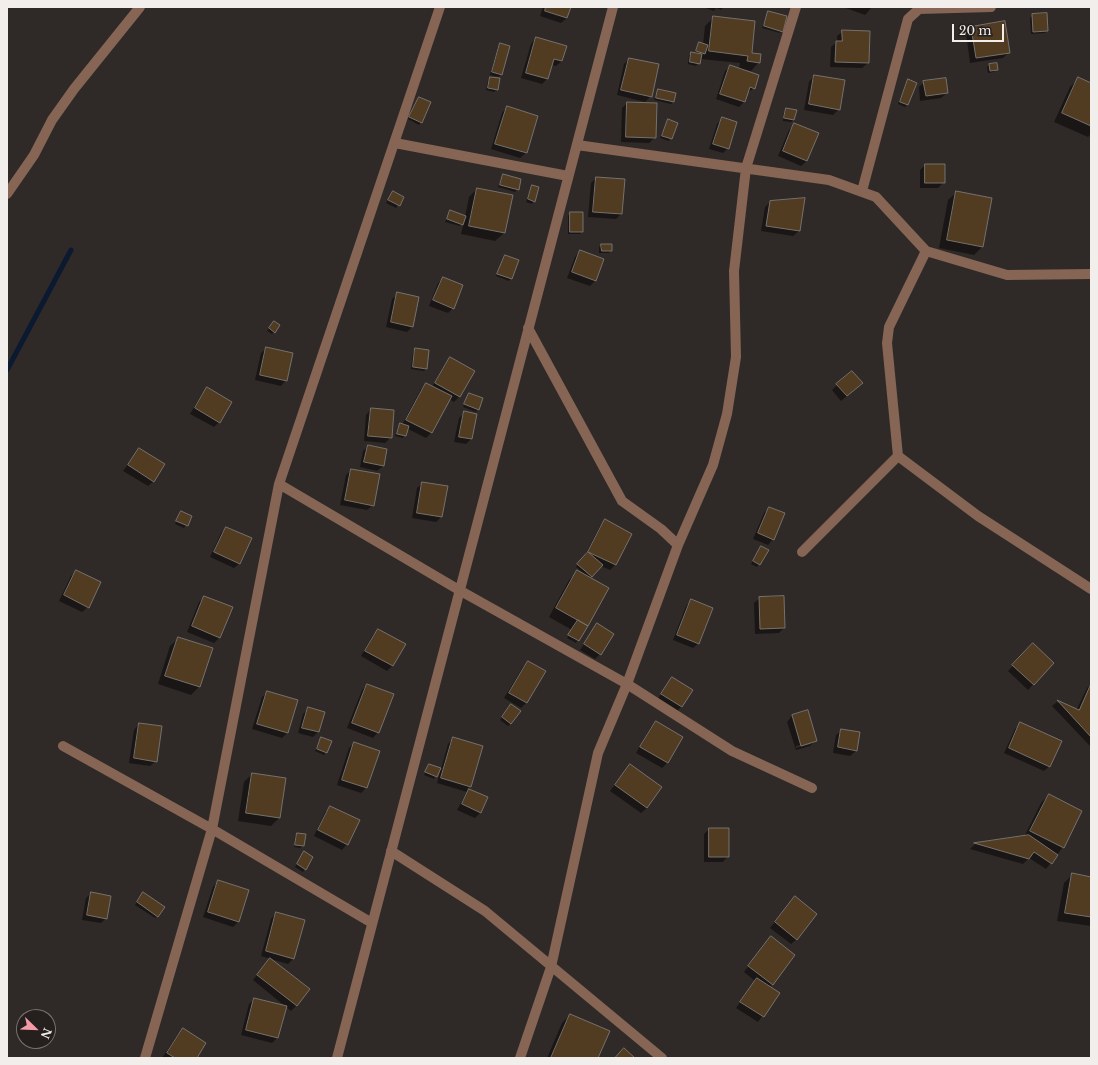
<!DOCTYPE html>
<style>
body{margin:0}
#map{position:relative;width:1098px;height:1065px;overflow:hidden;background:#2f2a28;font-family:"Libre Baskerville",serif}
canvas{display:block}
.frame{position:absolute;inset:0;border:8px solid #f1eeec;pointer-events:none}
.north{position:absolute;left:16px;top:1009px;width:40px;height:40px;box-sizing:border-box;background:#25201e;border:1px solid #777270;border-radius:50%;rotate:113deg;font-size:11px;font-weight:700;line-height:16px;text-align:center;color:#f1eeec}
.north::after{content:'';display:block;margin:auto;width:14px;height:18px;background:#f49aa6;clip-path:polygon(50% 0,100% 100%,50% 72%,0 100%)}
.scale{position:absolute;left:952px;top:24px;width:52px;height:18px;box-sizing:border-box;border:2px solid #f1eeec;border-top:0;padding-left:5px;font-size:12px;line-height:14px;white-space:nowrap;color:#f1eeec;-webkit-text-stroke:3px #25201e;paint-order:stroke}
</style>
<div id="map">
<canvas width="1098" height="1065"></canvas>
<div class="frame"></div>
<div class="north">N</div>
<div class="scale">20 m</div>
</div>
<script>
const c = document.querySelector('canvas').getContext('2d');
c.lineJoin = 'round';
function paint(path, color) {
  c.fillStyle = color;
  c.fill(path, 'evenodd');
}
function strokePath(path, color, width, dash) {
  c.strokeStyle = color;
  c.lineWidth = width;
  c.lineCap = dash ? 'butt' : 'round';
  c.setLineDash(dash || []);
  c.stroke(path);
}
const shadow = new Path2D(`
 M543,7H570L567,18L561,23L540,16Z
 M703,7H724L721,10L716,8L714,11Z
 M843,7H872L865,15Z
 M768,12L782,31L780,33L762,28Z
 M1033,15L1047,31L1045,33L1031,34L1030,18Z
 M714,17L759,62L751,71L746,70L754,88L747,93L744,102L739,107L716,99L725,71L731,66L739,69L740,63L700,59L696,66L688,64L689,55L694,54L699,43L703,45L705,26Z
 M971,28L1008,53L1003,58L970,63L966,33Z
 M843,31L868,63L862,68L830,67L831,47L837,42V36Z
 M536,38L562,61L556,66L551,65L547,79L542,84L521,78L531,44Z
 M500,44L501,75L499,77L490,75L498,47Z
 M629,59L651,96L645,102L617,95L624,64Z
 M989,65L996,70L994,72L988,73L987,67Z
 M814,76L839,109L833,115L804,110L809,82Z
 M490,78L497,89L494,92L486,90L488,80Z
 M1078,79L1091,84V134L1088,137L1054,122L1070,87Z
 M908,81V104L905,107L898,104Z
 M924,82L947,93L941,98L920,101L919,87Z
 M658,90L673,102L671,104L654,100Z
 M419,98L421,122L419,125L408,119Z
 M627,103L655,137L649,143L621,142L622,108Z
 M507,107L537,116L526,153L520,158L491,149L502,113Z
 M786,110L794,120L791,122L783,121L784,112Z
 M722,118L728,148L723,153L709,149L717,124Z
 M668,121L677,124L669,141L660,138Z
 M794,125L807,161L801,166L778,156L789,130Z
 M925,165L944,182L938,188H920V170Z
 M503,175L518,189L515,192L498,187Z
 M596,178L621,214L616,219L588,217L591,183Z
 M532,186L534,201L532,204L526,202Z
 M477,189L511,196L504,233L495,241L461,234L464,222L460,226L445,222L450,212L465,217L469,197Z
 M393,192L403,197L396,208L386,203Z
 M957,192L982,247L974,255L939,248L948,200Z
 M770,202L799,231L793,236L761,231L765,207Z
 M570,213H582V232L580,234H568V216Z
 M602,245L611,250L609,253H599V247Z
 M580,251L603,259L595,281L590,286L567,278L575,257Z
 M505,256L511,278L509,281L496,276Z
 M443,278L453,308L448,313L429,306L438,283Z
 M398,294L412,327L407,332L386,327L392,299Z
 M272,325L274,332L272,334L267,331Z
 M267,348L286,380L281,386L255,380L261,353Z
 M415,349L426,369L424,371L411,369L413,352Z
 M450,358L459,397L454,402L449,399L431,433L426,438L408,429L403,438L395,436L398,427L402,425L421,389L426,384L432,387L445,364Z
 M837,385L856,388L841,401L832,390Z
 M207,389L219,422L214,427L190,414L202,394Z
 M469,394L478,409L476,412L463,407Z
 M371,409L391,437L385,443L364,441L366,415Z
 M464,413L476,415L471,439L466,444L454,442L459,418Z
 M368,446L383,466L377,471L360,467L363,451Z
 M139,449L154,481L148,486L123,471Z
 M351,470L373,505L367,510L340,505L346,475Z
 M423,483L447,487L441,517L436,522L412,518L417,488Z
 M769,508L773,539L768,545L753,539L764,513Z
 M181,512L191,516L184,528L175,524Z
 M605,521L631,535L615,565L610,570L601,566L589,578L586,627L576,643L567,638L572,630L549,617L569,580L577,572L584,574L576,567L584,557L600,526Z
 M226,528L240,563L234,568L210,557L221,533Z
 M759,550L768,551L757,567L751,564Z
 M77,571L88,607L82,612L59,601L71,576Z
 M205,597L220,637L214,643L187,632L199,602Z
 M760,598L784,628L779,633L755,634L754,603Z
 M691,600L699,643L693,648L673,640L686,606Z
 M597,625L600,654L595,659L580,650Z
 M378,630L404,645L392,666L387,671L361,656L373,635Z
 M179,638L212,648L199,687L191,695L158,684L170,646Z
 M1028,650L1053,663L1028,690L1008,671Z
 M528,662L545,672L526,703L521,708L504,698L523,667Z
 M672,678L682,706L676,712L657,700Z
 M1091,684V745L1090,746L1052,706L1057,702L1076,711L1087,688Z
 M367,685L378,732L373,738L347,728L362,690Z
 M268,692L287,733L282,738L252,729L262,697Z
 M509,707L511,723L508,726L500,720Z
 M309,708L324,713L318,732L313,737L298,733L303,714Z
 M792,716L816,740L810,746L796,750L787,722ZM811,742V744L796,748V746Z
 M656,722L682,737L667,763L662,768L636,753L651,727Z
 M139,724L156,761L150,766L129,763L134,730Z
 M1020,724L1050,766L1044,771L1004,753L1015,729Z
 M842,730L856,751L850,756L833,753L836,735Z
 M322,738L326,752L324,755L315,751Z
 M454,738L470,786L467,789L487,798L480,813L475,818L457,810L467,792L437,783L440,772L438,771L434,779L424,775L429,765L441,769L448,744Z
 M355,743L366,788L361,793L337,785L349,748Z
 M630,765L647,808L641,813L610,791Z
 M252,774L279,818L271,826L238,821L244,782Z
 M1049,795L1063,847L1046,869L1029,858L1023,864L970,849L975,844L1024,837L1041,803Z
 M331,807L347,844L342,850L314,836L325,812Z
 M709,829L728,856L723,862H704V834Z
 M298,834L304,835L303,846L300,848L294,847L295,836Z
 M304,853L305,869L303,872L295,867Z
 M1072,875L1091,878V926L1057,921L1064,883Z
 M218,881L238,922L233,927L203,917L213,887Z
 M91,893L106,918L101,923L82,920L86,898Z
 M141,895L157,916L155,918L135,905Z
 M795,897L797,939L791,944L770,928Z
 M276,913L294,958L288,964L261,956L271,919Z
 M771,937L772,984L769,987L778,993L758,1022L736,1008L755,981L744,972Z
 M270,959L297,1005L291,1011L253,980Z
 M254,999L285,1007L277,1038L272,1043L241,1035L249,1004Z
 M570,1015L597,1058H547L562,1023Z
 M183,1029L195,1058H162L178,1034Z`);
const stream = new Path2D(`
 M7,370L71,250`);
const building = new Path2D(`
 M546,7H571L567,18L545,11Z
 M768,11L787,16L783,32L764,26Z
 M1047,13L1048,31L1033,32L1032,14Z
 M713,16L755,21L752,53L761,54L760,63L747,61L748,56L709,51Z
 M1005,21L1010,53L976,58L971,27Z
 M842,30L870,31L869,63L835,62L836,41H842Z
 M536,37L567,46L562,61L554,59L548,79L526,73Z
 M699,42L708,45L705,54L696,51Z
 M500,43L510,46L502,75L492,72Z
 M691,52L702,54L700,64L690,62Z
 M629,58L659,64L652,97L621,90Z
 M997,63L998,70L990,71L989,64Z
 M730,65L759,75L755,89L750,87L745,102L720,94Z
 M814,75L845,80L840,110L809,104Z
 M490,77L500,78L498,90L488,88Z
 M1078,77L1091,83V126L1062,113Z
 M946,78L948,93L926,96L923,81Z
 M908,79L917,83L908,105L900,102Z
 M658,89L676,93L674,102L656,98Z
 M419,97L431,102L422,123L409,117Z
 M627,102L657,103L656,138L626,137Z
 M507,106L538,116L527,153L495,144Z
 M786,108L797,110L794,120L784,118Z
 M722,117L737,122L729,149L713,144Z
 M668,119L678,123L672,139L662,136Z
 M794,123L819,133L807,161L783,151Z
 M925,164H945V183H925Z
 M503,174L521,179L519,190L500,185Z
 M596,177L625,179L622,214L593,212Z
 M532,185L539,187L535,202L528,199Z
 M477,188L513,195L505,233L469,226Z
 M393,191L404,197L400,206L388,200Z
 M956,191L992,198L983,247L947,240Z
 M805,198L800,231L766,226L770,201Z
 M450,210L466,216L463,225L447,219Z
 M570,212H583V232H570Z
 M601,244H612V251H602Z
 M580,250L604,259L596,281L572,272Z
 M505,255L519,260L512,279L497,274Z
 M443,277L463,285L454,309L433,300Z
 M397,292L419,297L413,327L391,322Z
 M274,321L280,325L275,333L269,328Z
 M266,347L293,353L287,381L260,375Z
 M415,348L429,350L427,369L413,367Z
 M450,357L475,371L460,397L435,383Z
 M852,371L863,383L847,396L836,384Z
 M426,383L452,396L432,433L406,420Z
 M207,387L232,402L220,423L195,408Z
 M469,393L483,398L479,410L464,404Z
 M371,408L394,410L392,438L368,436Z
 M464,411L477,414L472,439L459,437Z
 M400,423L409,426L406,436L397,434Z
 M368,445L387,449L384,466L364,462Z
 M139,448L165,464L154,482L128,465Z
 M351,469L380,474L374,506L345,500Z
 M422,482L448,486L442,517L417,513Z
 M769,507L785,513L774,540L758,533Z
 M181,511L192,516L188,526L176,521Z
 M605,519L632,534L616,565L588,552Z
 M226,527L252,538L240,564L214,552Z
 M761,546L769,550L760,565L753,561Z
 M588,552L603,565L592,577L577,564Z
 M76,570L101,582L89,608L64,595Z
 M577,570L609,588L588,626L556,608Z
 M204,596L233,607L220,638L192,626Z
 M784,596L785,628L760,629L759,597Z
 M691,599L713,608L699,644L677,635Z
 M578,620L588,626L579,641L568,635Z
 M597,623L614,634L601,655L584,644Z
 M378,629L406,644L393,666L365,651Z
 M178,637L213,648L200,687L165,676Z
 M1033,643L1054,663L1034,685L1012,665Z
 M528,661L546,671L527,703L509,693Z
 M672,677L693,690L682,707L661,694Z
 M367,684L394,694L379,733L352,723Z
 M1091,684V737L1057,700L1079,710Z
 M267,691L298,700L288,733L257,724Z
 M511,704L521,711L511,724L502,717Z
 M308,707L325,712L319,732L302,728Z
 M808,710L817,741L801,746L792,715Z
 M656,721L683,737L668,763L640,747Z
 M1020,722L1062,741L1050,767L1009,748Z
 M139,723L162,726L157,762L134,758Z
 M841,729L860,732L857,751L838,747Z
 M321,737L332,741L327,753L317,749Z
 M453,737L483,746L471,787L441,778Z
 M354,742L380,751L367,788L342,780Z
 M429,764L441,768L437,777L425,772Z
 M630,764L662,787L647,808L615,785Z
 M252,773L286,778L280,818L246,813Z
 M469,789L488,797L481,813L462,804Z
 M1049,794L1082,811L1064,848L1030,831Z
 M330,806L360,820L348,845L318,830Z
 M709,828H729V857H709Z
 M297,833L306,834L304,846L295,845Z
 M1029,835L1058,855L1052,864L1034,852L1029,859L974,843Z
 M304,851L313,857L306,870L297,864Z
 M1072,873L1091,877V917L1065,913Z
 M218,880L249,890L239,922L208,912Z
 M91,892L111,896L107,919L87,915Z
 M143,892L165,907L158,917L137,902Z
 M795,896L817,914L797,940L775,922Z
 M276,912L305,920L294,959L266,951Z
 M771,936L795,955L773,985L748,966Z
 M270,958L310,989L297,1006L257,975Z
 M757,978L780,993L764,1017L740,1002Z
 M254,998L287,1006L278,1038L246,1030Z
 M570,1014L610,1031L598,1058H551Z
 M183,1028L206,1043L197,1058H175L167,1053Z
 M624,1048L635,1058H615Z`);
const minor = new Path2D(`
 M395,143L568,176
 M577,145L829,180L876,197L926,251L1007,275L1091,274
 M862,191L908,19L919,9L991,7
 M7,194L34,155L52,120L74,89L140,7
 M898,456L978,516L1091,589
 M279,484L459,590L627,684L732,751L812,788
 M678,545L713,465L727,414L736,357L734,271L746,168L796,7
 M802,552L898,456L887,343L889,327L926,251
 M63,746L212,829L372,923
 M391,851L485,911L662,1058
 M145,1058L212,829L279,484L440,7
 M337,1058L613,7
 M520,1058L551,967L598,753L627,684L678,545L661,529L622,501L528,328`);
paint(shadow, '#0007');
strokePath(stream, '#0b1931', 5);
paint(building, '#523c21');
strokePath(building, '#75716d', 1);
strokePath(minor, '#866554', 10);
</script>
